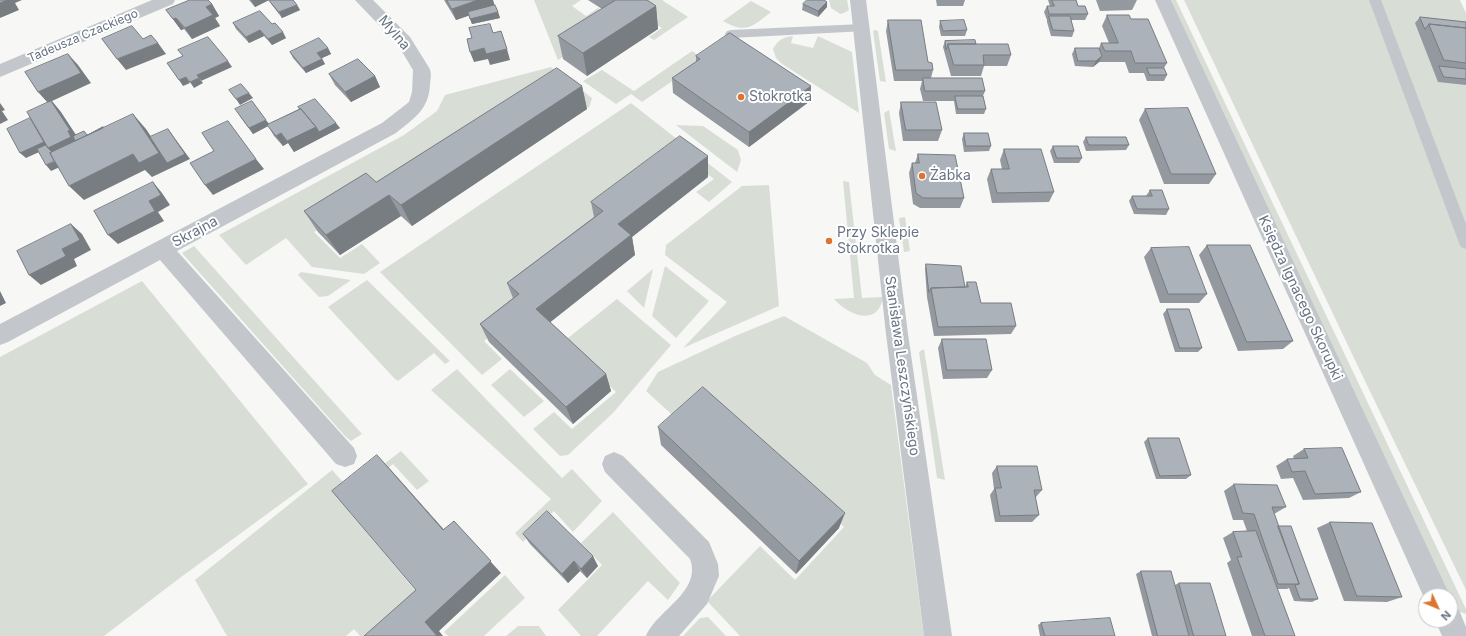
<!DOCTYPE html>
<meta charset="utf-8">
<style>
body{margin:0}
#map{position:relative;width:1466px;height:636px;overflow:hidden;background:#f7f7f5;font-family:Inter,sans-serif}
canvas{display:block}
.north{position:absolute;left:1418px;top:588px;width:40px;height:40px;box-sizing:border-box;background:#fff;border:1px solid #c3c7ce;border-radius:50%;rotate:134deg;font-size:11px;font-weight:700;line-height:16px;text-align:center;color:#687384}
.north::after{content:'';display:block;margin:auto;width:14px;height:18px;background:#dc7430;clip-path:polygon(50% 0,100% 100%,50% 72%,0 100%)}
</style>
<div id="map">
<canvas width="1466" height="636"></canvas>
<div class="north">N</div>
</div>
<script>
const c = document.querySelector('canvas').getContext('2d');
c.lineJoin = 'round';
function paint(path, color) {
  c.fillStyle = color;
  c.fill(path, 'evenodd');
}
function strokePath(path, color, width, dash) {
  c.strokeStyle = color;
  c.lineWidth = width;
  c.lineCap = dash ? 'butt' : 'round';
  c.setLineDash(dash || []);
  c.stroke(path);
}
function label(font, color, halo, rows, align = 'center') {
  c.font = font + ' Inter,sans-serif';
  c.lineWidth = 4;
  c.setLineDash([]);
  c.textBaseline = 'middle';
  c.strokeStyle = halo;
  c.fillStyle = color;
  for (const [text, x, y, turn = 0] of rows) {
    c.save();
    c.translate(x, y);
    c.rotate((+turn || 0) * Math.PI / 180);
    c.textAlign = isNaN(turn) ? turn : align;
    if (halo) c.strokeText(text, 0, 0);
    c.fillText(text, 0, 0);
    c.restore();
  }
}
const green = new Path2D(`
 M534,0H581L572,6L586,16L598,8L617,21L558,60Z
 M641,0H662L688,17L654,40L649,37L662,28L637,13Z
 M829,0H847L849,10L844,13L840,14L831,8Z
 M1171,0H1176L1466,609V614L1457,611Z
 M1184,0H1460L1466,13V590L1352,354Z
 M751,1L771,12C752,27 746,34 723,21Z
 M875,30L878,31L886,82L880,81L873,31Z
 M793,36L791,43L813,48L818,36L852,52L859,113L782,64L776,58L773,49C778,40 783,37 793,36Z
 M692,51L704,59L642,102L631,94L616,104L583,81L602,70L634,91Z
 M551,67L592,98L589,108L562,89L379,192L314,232L340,258L362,244L380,263L364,274L312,267L286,238L246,265L219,235L404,135L437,111L445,95Z
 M631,103L732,182L709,202L696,192L714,179L681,155L521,312L484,341L502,359L482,375L380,272Z
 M889,110L896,151L889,149L884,113Z
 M676,125L703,126L738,150L741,160L737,172Z
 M843,181L849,182L862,298L883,297C878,328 848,315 834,299L854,298Z
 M769,185L779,306L683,348L727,302L665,255L666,245L742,186Z
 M905,217L910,251L904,252L899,218Z
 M194,246L362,434L351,441L345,436L182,253Z
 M665,266L709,301L676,338L652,316Z
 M653,269L644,308L627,291Z
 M301,272L351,280L328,296L319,297L298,275Z
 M367,280L450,361L445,364L434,353L398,381L394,378L328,307Z
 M142,281L308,484L177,580L104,636H0V357Z
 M617,299L671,345L613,413L568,455L560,456L533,429L554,412L572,429L616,392L563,342Z
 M784,316L867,363L875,375L891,385L924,636H740L707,601L760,546L795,580L844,527L703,401L680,422L646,391L658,372L735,336Z
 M924,349L945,480L937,478L919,352Z
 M457,369L562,478L572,469L602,501L573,532L554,511L523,542L515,533L551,499L431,390Z
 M510,369L544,401L524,417L491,385Z
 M401,451L429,481L417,490L393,464L343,504L423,600L383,636H360L354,629L346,636H227L195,580L332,470L350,490Z
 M613,512L680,583L668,600L648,581L597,636H581L558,610L602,565L581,543Z
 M505,575L525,598L484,636H448L444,632Z
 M708,617L726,636H683L700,618Z
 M518,626H539L546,636H506Z`);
const service = new Path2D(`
 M1369,0H1381L1466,224V249L1461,247L1459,243Z
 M862,24L866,25L868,28L866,31L731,38L727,37L725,34L727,31L731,30Z`);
const minor = new Path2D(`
 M152,0H175L173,4L0,77V64Z
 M355,0H373L410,37L428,66C432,71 431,77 430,84C429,110 414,118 396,133L177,251L354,448L357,456L354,464L345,467L336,464L160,260L8,342L0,345V324L382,123L409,102L412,92L413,70L398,45Z
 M850,0H866L908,334L952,636H924L886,334Z
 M614,452L623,456L709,542L718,564L719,576L707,604L679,636H646C657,610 702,592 690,559L605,472L602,464L605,456Z`);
const tertiary = new Path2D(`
 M1155,0H1171L1446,587L1450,596V597L1426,596V602Z
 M1450,607L1459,610L1466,627V636H1442L1435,620H1450Z`);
const wall = new Path2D(`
 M249,0H293L297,5L300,10L282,18L272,5L269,0L255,7Z
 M444,0H493L494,5L498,12L500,18L472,24L469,15L456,20Z
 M588,0H647L656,6L658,29L587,76L563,59L558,36L602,9Z
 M936,0H965L963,6H937Z
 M1048,0H1076L1078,6L1088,14L1085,20H1071L1074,31L1072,37L1051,36L1047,22V20L1044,12L1047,6H1050Z
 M1096,0H1137L1132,10L1100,11Z
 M827,2V7L818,17L802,10L803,4Z
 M212,4L219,16L215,18L220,26L192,39L184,29L181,30L166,10Z
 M1107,15L1131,19L1167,63L1164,68L1167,75L1164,81H1147L1144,73H1129L1125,62H1099L1093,67L1075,66L1072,54L1075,48H1099L1101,43H1109L1102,26Z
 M1420,17L1466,22V85L1438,82L1415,23Z
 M888,20L928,62L933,70L931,78L985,91L983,96L986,109L984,114H956L954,101H923L920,89L922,81H894L886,31Z
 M940,21L967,30L965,36H941L939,27Z
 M233,23L272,24L286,38L272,45L264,36L249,43L236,29Z
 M945,41L976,44L1011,55L1007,66H984L981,76H951L943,47Z
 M328,48L331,54L322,58L325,64L306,73L293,58L290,52Z
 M696,56L811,86L810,101L749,147L673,93L672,78L696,62Z
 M329,74L375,76L380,87L351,102L335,85Z
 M582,86L587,109L412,226L401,216L340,255L318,232L304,211L376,182Z
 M901,102L942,130L938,141H903L899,113Z
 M298,107L340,128L294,152L288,143L283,146L274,136L268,126L253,134L239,115L269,124L299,109Z
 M1145,109L1216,174L1209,184H1164L1139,120Z
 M964,133L991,146L989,151L964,152L962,139Z
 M1086,137L1129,145L1126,150L1086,151L1083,142Z
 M1053,146L1082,158L1079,163H1054L1050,151Z
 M1004,149L1054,192L1049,202L992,203L987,179L991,169H1002L1000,160Z
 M918,154L964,198L960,208H920L913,204L909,173L912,163H915Z
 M708,177L632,237L635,255L550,322L606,374L611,391L573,424L489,342L480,324L513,298L507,283L594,217L591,202Z
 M1150,190L1169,209L1166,215L1134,214L1129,201L1132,196H1146Z
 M1207,245L1293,341L1283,349L1238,351L1199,255Z
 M1151,248L1207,294L1199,303H1160L1144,257Z
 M926,264L965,287L967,282L981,303L1016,326L1011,334L934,336L927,297L925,269Z
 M1167,309L1202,348L1198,352H1175L1163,314Z
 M942,339L992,370L987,378L943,379L938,348Z
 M658,427L839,528L796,574L661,445Z
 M1148,438L1191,475L1186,479H1156L1144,442Z
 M1304,449L1361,492L1349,498L1303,500L1293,478L1281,479L1276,466L1287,459H1294L1293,456Z
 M997,466L1042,490L1036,497H1035L1039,515L1032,522H995L990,495L994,489L992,473Z
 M1234,484L1286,507L1274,514L1278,526L1318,599L1312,602L1294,601L1289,588L1287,589H1277L1295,636H1252L1227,563L1231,560L1223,538L1233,532L1247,531L1243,520H1233L1224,491Z
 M1330,522L1402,597L1387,602L1344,601L1317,528Z
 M523,534L598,566L587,578L580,571L568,583L530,544Z
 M1141,571L1175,585L1179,583L1226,636H1152L1136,574Z
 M1041,623L1115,636H1040L1038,625Z`);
const shadedWall = new Path2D(`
 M7,0H22L15,3L19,10L0,18V3Z
 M251,0H269L255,7Z
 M478,0H493L495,7L456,20L452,9Z
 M827,2V7L818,17V11Z
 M212,4L219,16L215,18L220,26L192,39L185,28L206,7Z
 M297,5L300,10L282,18L279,12Z
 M656,6L658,29L587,76L583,53Z
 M498,12L500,18L472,24L470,19Z
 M176,18L184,29L181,30L173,19Z
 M260,30L264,36L249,43L246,37Z
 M283,32L286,38L272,45L268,39Z
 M158,43L166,54L126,70L117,59Z
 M328,48L331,54L320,59L317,53Z
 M484,48L507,49L510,60L490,65L488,59L474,62L470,52Z
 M68,54L78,65L91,83L52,101L61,112L80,141L59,158L48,148L26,158L20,153L48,103L38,92Z
 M1102,56L1099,62L1093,67L1096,61Z
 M322,59L325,64L306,73L303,68Z
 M228,61L232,67L201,81L197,75Z
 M375,76L380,87L351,102L345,92Z
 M186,77L190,83L183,86L179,80Z
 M199,78L203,83L194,88L190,82Z
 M582,86L587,109L412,226L401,205Z
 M811,86L810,101L749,147V132Z
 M249,93L253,98L240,105L236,99Z
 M0,103L5,110L2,111L8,120L0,124Z
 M133,114L146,129L168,162V129L190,159L152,177L145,170L84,200L69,186Z
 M266,120L270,125L253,134L249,128Z
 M336,123L340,128L294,152L287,141L316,127Z
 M281,133L288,143L283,146L276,136Z
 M708,156V177L632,237L635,255L543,328L536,309L618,224Z
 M256,159L264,169L213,195L205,185Z
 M58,160L62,166L51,171L46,165Z
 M153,182L162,193L170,205L158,212L164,221L118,244L108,235L149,201Z
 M389,195L401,216L340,255L326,235Z
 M71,224L82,234L91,250L74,259L77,266L41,285L29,275L62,249Z
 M0,291L6,303L0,306Z
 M606,374L611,391L573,424L566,407Z
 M377,455L391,470L455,542L443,530Z
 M845,513L839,528L796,574L799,561Z
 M454,521L501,573L439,631L443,636H437L425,622Z
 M593,556L598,566L587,578L581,569Z
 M574,561L580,571L568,583L562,574Z`);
const building = new Path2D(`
 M0,0H7L0,3Z
 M190,0H208L212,4L206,7L213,15L185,28L176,18L173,19L166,10Z
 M269,0H293L297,5L279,12Z
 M447,0H478L452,9Z
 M616,0H647L656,6L583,53L558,36Z
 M807,0H824L827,2L818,11L803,4Z
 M1052,0H1076L1078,6H1085L1088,14H1049L1047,6H1054Z
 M495,5L498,12L470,19L468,12Z
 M260,11L272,24L275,23L283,32L268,39L260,30L246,37L233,23Z
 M1107,15H1129L1131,19H1148L1167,63H1135L1131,51H1105L1101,43H1118Z
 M1049,16H1070L1074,31L1053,30Z
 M1420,17L1466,22V28L1429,24L1425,29Z
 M888,20H921L928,62L932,63L933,70H896Z
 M964,20L967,30L943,31L940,21Z
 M490,24L493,33L501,31L507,49L486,54L484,48L470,52L467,39L472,38L469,28Z
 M1429,24L1466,28V63L1444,60Z
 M132,26L143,39L151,35L158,43L117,59L102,39Z
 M730,33L811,86L749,132L672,78L700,59L696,56Z
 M208,37L228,61L197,75L199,78L190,82L186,77L179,80L167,63L183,56L178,50Z
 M319,38L328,48L317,53L322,59L303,68L290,52Z
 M975,40L976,44H948L946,50L945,41Z
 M948,44H1008L1011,55H983L984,65H954Z
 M1075,48H1099L1102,56L1096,61H1078Z
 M68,54L81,73L38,92L25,72Z
 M358,59L375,76L345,92L329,74Z
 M1439,66L1466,69V79L1444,77Z
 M557,68L582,86L401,205L389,195L326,235L304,211L366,173L376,182Z
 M1147,68H1164L1167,75H1150Z
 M923,78H982L985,91H925Z
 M241,84L249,93L236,99L229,90Z
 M955,96H983L986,109H958Z
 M315,99L336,123L319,132L316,127L301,109H300L298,107Z
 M51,101L70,130L68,131L71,137L48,148L27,112Z
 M252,101L266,120L249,128L235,109Z
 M901,102H936L942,130H906Z
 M1188,108L1216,174H1171L1145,109Z
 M301,109L316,127L287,141L281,133L276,136L267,125Z
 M133,114L159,153L139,163L133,154L69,186L50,153Z
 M30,118L44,142L20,153L7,129Z
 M228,121L256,159L205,185L190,163L214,151L202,133Z
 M103,127V128L75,141L73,136L84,131L87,135Z
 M168,129L185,154L167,163L150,137Z
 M964,133H988L991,146H966Z
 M680,136L708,156L618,224L631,235L536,309L606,374L566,407L480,324L519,294L507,283L603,211L591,202Z
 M1086,137H1126L1129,145H1089Z
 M46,145L48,148L52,152L50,153L54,161L46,165L37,149Z
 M1053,146H1078L1082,158H1057Z
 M1004,149H1041L1054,192L997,193L991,169H1009Z
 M918,154L955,155L964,198H923L916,193L912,163H919Z
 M153,182L161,195L149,201L155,211L108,235L94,211Z
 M1150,190H1162L1169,209H1137L1132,196H1152Z
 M71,224L80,240L62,249L66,256L29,275L17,251Z
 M1207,245H1250L1293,341L1247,342Z
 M1189,247L1207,294H1168L1151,248Z
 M926,264L961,266L965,287L931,288L929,292Z
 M967,282H976L981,303H1011L1016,326L938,327L931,288L968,287Z
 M1167,309H1189L1202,348H1180Z
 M942,339H986L992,370H947Z
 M703,387L845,513L799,561L658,427Z
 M1148,438H1179L1191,475L1160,476Z
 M1342,448L1361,492L1315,494L1305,471L1292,472L1287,459L1308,458L1304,449Z
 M377,455L443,530L454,521L491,561L425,622L437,636H364L416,590L332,491Z
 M997,466H1037L1042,490H1034L1039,515L1000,516L995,488H1001Z
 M1234,484L1277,485L1286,507H1272L1299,584H1278L1254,514L1243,513Z
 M547,511L593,556L581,569L574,561L562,574L523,534Z
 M1330,522L1372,523L1402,597L1357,596Z
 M1278,526H1291L1318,599H1300L1295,585L1299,584Z
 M1256,531L1295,636H1265L1237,557H1242L1233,532Z
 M1141,571H1171L1189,636H1158Z
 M1179,583H1210L1226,636H1194Z
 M1110,618L1115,636H1045L1041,623Z`);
const markers = [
 [741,97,4,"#dc7430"],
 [922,176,4,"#dc7430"],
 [829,241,4,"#dc7430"]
];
const farStreetnames = [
 ["Tadeusza Czackiego",83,36,-23]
];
const streetNames = [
 ["Mylna",394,33,49],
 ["Skrajna",195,232,-28],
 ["Księdza Ignacego Skorupki",1300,298,65],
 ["Stanisława Leszczyńskiego",902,366,82]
];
const poiNames = [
 ["Stokrotka",749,97],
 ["Żabka",930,176],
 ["Przy Sklepie",837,233],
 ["Stokrotka",837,249]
];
paint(green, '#d8ded6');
paint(service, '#c3c6ca');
paint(minor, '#c3c6ca');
paint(tertiary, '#c3c6ca');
paint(wall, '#94999f');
paint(shadedWall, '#787d82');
paint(building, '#acb2b9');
strokePath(building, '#787d82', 1);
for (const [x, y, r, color] of markers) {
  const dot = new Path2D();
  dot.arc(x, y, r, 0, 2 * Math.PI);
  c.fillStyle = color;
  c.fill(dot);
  strokePath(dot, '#fff', 1.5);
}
label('12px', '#687384', '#fff', farStreetnames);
label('14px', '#687384', '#fff', streetNames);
label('14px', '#687384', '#fff', poiNames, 'left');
</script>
